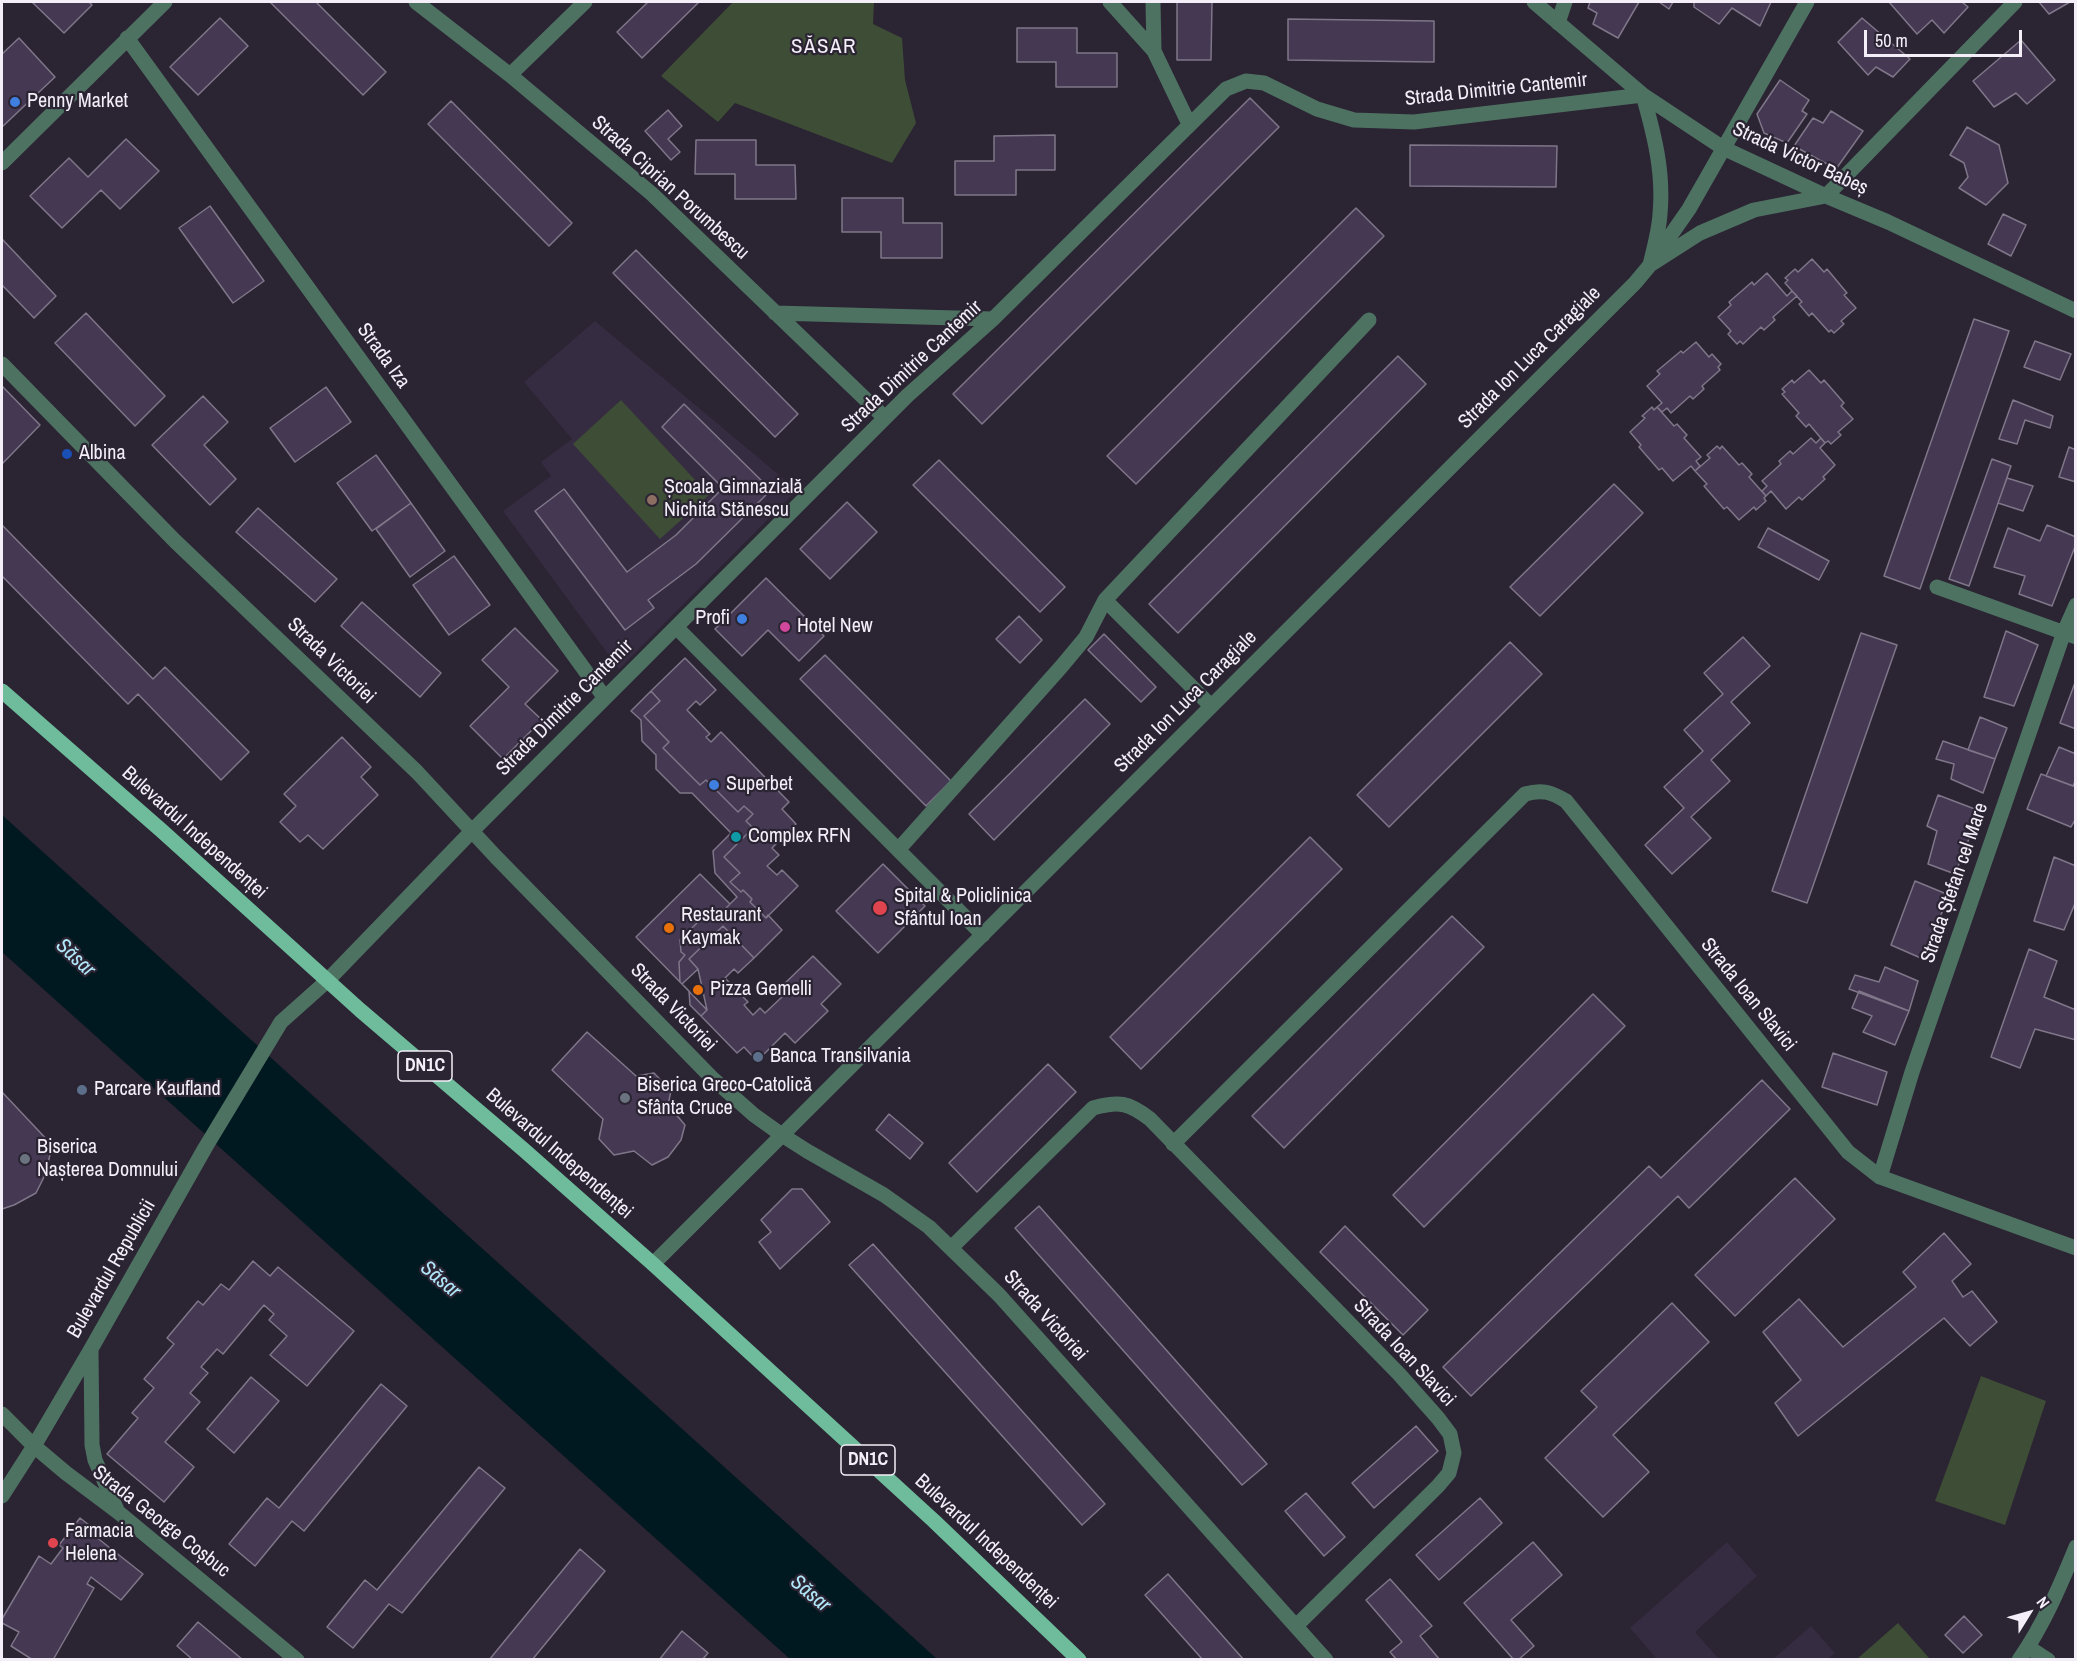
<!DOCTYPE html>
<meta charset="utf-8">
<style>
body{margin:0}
#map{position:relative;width:2077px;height:1661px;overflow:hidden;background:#2b2433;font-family:"Archivo Narrow",sans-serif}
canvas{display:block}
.frame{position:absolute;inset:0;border:3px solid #f3eef8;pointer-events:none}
.north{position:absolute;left:1999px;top:1583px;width:60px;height:60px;-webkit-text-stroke:4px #2b2433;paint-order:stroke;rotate:53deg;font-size:16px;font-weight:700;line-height:24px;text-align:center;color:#f3eef8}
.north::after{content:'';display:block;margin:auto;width:21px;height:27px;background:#f3eef8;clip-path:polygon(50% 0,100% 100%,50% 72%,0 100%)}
.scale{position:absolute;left:1864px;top:30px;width:158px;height:27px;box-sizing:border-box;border:3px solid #f3eef8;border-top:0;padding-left:8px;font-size:18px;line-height:21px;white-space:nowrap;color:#f3eef8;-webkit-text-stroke:4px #2b2433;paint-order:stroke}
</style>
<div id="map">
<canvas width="2077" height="1661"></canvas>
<div class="frame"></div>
<div class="north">N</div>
<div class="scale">50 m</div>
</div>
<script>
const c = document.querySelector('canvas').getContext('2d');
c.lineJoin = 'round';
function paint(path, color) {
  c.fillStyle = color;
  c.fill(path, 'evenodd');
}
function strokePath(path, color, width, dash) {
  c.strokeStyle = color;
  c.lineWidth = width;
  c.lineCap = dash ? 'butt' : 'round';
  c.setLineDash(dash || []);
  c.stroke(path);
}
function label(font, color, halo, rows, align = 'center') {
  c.font = font + ' "Archivo Narrow",sans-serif';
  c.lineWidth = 4.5;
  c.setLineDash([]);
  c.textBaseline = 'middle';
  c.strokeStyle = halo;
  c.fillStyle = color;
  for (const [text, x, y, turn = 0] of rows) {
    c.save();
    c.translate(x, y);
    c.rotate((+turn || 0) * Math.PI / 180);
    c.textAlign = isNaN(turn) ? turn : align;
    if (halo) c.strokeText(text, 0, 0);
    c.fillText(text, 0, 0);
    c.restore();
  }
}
const built = new Path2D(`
 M595,321L797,490L619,669L503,511L551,476L541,462L572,439L524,382Z
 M1727,1542L1757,1576L1695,1632L1719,1659H1657L1630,1628Z
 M1811,1626L1835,1653L1828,1659H1773Z`);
const green = new Path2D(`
 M733,2H874L873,24L902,38L905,80L916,123L892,163L735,103L718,122L661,76Z
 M621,400L709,495L660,539L573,444Z
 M1981,1376L2046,1401L2005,1525L1935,1501Z
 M1898,1623L1930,1659H1857Z`);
const water = new Path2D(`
 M2,815L937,1659H790L2,952Z`);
const building = new Path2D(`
 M32,2H89L92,5L64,33Z
 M270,2H316L386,72L363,95Z
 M648,2H699L642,58L617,32Z
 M1177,2H1212L1211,60H1177Z
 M1590,2H1639L1618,38L1593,24L1597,13L1588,8Z
 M1659,2H1673L1669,9Z
 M1694,2H1771L1760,26L1732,8L1719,24L1694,7Z
 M1889,2H1962L1968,7L1944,33L1932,20L1917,34Z
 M2039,2H2070L2049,14Z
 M220,18L248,46L198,95L170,67Z
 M1862,18L1910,59L1893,77L1876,67L1868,75L1838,42Z
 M1288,19L1434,21V62L1288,60Z
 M1017,28H1077V53H1117V87H1056V62H1017Z
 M19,38L55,77L2,127V54Z
 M2021,40L2055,80L2027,104L2016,93L1994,107L1973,81Z
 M1780,80L1809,100L1802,111L1807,114L1787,143L1764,133L1757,114Z
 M1250,98L1279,127L982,424L953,394Z
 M451,101L572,223L549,246L428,124Z
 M668,110L682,126L668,139L680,152L671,160L645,131Z
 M1831,111L1863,131L1836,169L1794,146L1813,118L1823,123Z
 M1967,127L1999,145L2008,183L1986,205L1959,188L1968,177L1964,163L1950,155Z
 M1055,135V170H1016V195H955V161H994V136Z
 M126,139L159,171L120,209L101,190L62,228L30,196L69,158L88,177Z
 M696,140H756V165H795L796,199H735V174H695Z
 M1410,145L1557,146L1556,187L1410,186Z
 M842,198H903V223H942V258H881V232H842Z
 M210,206L264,281L233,303L179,228Z
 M1356,208L1384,236L1136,484L1107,456Z
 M2003,214L2026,225L2011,256L1988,244Z
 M2,239L56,296L34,318L2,285Z
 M636,250L798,414L775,437L613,273Z
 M1812,259L1824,272L1827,269L1847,293L1844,295L1856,308L1841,321L1844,324L1834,333L1831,330L1829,332L1812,313L1809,316L1799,304L1802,302L1785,283L1788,280L1785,278L1795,269L1798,272Z
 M1767,273L1787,296L1792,291L1797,296L1773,317L1775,320L1764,330L1761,327L1743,344L1740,341L1737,344L1728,334L1731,331L1718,317L1731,305L1729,302L1752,282L1754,285Z
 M86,313L165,396L135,426L55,343Z
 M1974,319L2009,331L1920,589L1884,576Z
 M2035,341L2071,354L2060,380L2024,367Z
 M1696,342L1709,357L1712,354L1721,364L1718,367L1720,370L1702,386L1704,389L1693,399L1690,396L1671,413L1667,408L1662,412L1657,407L1662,403L1647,386L1660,374L1657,371L1681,351L1683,353Z
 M1398,356L1426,384L1178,633L1149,604Z
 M1809,370L1821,383L1824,380L1844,403L1841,406L1853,419L1838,432L1841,435L1831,444L1828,441L1825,443L1809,424L1806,427L1796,416L1799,413L1782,394L1785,392L1782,389L1792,380L1794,383Z
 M2,386L40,425L2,464Z
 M326,387L351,422L295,462L270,428Z
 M203,396L228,422L204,445L236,479L210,505L152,445Z
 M2013,400L2053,416L2050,428L2025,420L2017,444L1999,439Z
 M684,404L771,490L696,564L648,600L654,608L625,630L535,511L564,489L627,572L676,535L723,488L662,427Z
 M1652,407L1654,410L1657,407L1674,426L1677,424L1687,435L1684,438L1701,457L1696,461L1700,466L1695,471L1691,466L1673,481L1662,468L1659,470L1639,447L1641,445L1630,432L1645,418L1642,416Z
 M1811,438L1816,443L1821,438L1825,443L1820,448L1835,465L1823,477L1825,479L1802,500L1799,497L1786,509L1771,491L1766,496L1762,491L1767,486L1762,481L1781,464L1779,461L1790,451L1793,454Z
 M1717,446L1720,449L1722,446L1739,465L1742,463L1752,474L1749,477L1766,496L1764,498L1766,501L1756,510L1754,507L1739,520L1727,507L1724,509L1704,486L1707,484L1695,471L1710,458L1707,455Z
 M2069,447L2076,450V482L2059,477Z
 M376,455L411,503L372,531L337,483Z
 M1992,459L2011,466L1969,586L1949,579Z
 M939,460L1065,587L1040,612L913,485Z
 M2007,478L2033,486L2023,511L1998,503Z
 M1614,484L1643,513L1540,616L1510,587Z
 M847,502L877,532L830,579L800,549Z
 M411,503L445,551L410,577L376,529Z
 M258,508L337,579L315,602L236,532Z
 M2,525L153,679L165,667L249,752L221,780L138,694L128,704L2,576Z
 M2047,525L2076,537V544L2052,606L2019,594L2025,576L1994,567L2008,528L2040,541Z
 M1768,528L1829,561L1819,580L1758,547Z
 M454,556L490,605L449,635L413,585Z
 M766,578L824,636L799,661L768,630L742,656L715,629Z
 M362,602L441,673L420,697L341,626Z
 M1019,616L1042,640L1020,663L996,639Z
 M515,628L558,671L525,704L542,720L503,759L470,726L509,687L482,660Z
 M2006,631L2038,645L2014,706L1984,697Z
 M1861,633L1897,645L1807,903L1772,891Z
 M1104,634L1156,687L1141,702L1088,650Z
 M1743,637L1770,666L1731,702L1750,723L1711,760L1730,781L1691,817L1711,838L1672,874L1645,845L1684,808L1664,787L1703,751L1684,730L1723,694L1704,673Z
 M1510,642L1542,674L1389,827L1357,795Z
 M825,655L951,781L926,806L800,679Z
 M685,658L716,690L700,705L696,701L687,710L710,734L706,737L711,742L721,732L789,802L782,809L796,824L772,848L779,855L767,866L777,875L782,870L798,886L766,918L750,902L752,899L743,890L741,892L730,882L740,873L724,857L753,828L746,821L753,814L744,806L738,812L706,780L700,785L663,748L669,742L644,716L660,701L651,691Z
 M2076,680V729L2060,723Z
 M651,691L660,701L644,716L669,742L663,748L700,785L706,780L738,812L744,806L753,814L746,821L753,828L724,857L740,873L730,882L741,892L743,890L752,899L750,902L766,918L768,915L782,930L754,958L723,926L689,959L698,969L682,984L680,982L679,962L685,955L681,952L680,940L701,919H715L737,897L715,873L713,851L731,833L692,793H680L656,769V755L642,741L641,720L631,711Z
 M1085,699L1110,724L994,840L969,814Z
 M1980,717L2007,728L1995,759L1968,750Z
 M342,737L371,767L361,777L378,795L323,849L308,835L300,842L280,822L296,806L284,794Z
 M1943,741L1995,759L1983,793L1951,779L1954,764L1936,759Z
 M2059,747L2076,754V779L2073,786L2046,776Z
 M2041,774L2076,787V818L2071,827L2027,809Z
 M1938,795L1980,811L1955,874L1928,864L1937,831L1927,826Z
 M1310,837L1342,869L1141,1069L1110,1037Z
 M2054,857L2076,866V901L2064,930L2034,921Z
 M883,864L925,906L878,953L836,911Z
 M700,874L730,904L715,919H701L680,940L681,952L685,955L679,962L680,982L636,937Z
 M1915,881L1949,895L1923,959L1891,945Z
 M1452,916L1484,947L1284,1148L1252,1116Z
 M723,926L754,958L738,973L734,969L725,978L748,1002L744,1005L753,1015L760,1008L765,1013L784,995L779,989L813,956L841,984L821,1004L828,1011L795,1043L785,1033L757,1061L744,1047L737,1053L701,1016L707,1010L682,984L698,969L689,959Z
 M2029,949L2057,961L2044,997L2076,1010V1040L2035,1029L2020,1068L1991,1057Z
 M1885,967L1918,981L1909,1011L1849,989L1855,975L1879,982Z
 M698,969L707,1010L701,1016L690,1005L689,991L682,984Z
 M1859,991L1909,1011L1895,1045L1863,1032L1872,1016L1852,1008Z
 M1593,994L1625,1026L1424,1227L1393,1195Z
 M587,1032L636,1076L654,1073L671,1091L668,1105L685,1125L681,1140L668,1157L652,1165L634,1151L614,1155L599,1139L603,1119L552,1070Z
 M1833,1053L1887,1072L1877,1105L1822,1087Z
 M1048,1064L1076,1092L977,1192L949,1163Z
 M1762,1080L1790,1109L1689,1208L1678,1196L1471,1396L1443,1367L1649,1166L1661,1178Z
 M2,1092L52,1145L46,1173L36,1193L14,1205L2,1209Z
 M889,1114L923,1143L910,1159L876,1130Z
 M1795,1178L1835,1219L1735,1316L1695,1275Z
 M792,1189H802L830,1222L780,1269L759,1242L771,1232L761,1220Z
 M1039,1206L1267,1464L1242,1485L1015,1228Z
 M1345,1226L1428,1310L1403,1335L1320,1252Z
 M1944,1233L1971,1264L1952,1281L1963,1297L1972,1291L1997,1322L1970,1346L1944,1318L1798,1436L1775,1403L1801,1380L1763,1332L1799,1299L1843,1347L1916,1287L1903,1272Z
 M873,1244L1105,1504L1082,1525L849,1265Z
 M253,1261L270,1276L278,1267L354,1331L307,1386L270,1355L287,1336L269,1320L274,1314L264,1305L223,1354L217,1349L201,1367L208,1373L190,1393L200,1402L165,1442L194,1467L164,1502L107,1454L138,1418L132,1413L154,1388L144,1379L174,1344L167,1338L198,1301L203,1305L221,1284L229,1290Z
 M1672,1303L1709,1342L1613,1435L1649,1472L1603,1517L1545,1458L1597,1407L1581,1391Z
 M251,1377L279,1401L234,1453L207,1429Z
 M381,1384L407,1406L304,1531L292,1521L255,1566L229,1544L267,1498L279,1508Z
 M1416,1426L1438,1451L1374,1508L1352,1483Z
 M479,1467L505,1488L402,1613L389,1604L353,1648L327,1627L365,1580L377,1590Z
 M1306,1493L1345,1537L1324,1556L1285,1511Z
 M1480,1498L1502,1523L1439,1580L1416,1555Z
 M80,1518L89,1525L86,1529L143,1574L121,1600L91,1577L87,1584L94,1588L53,1660H33L11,1646L19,1632L2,1623V1619L39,1556L51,1564L63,1548L59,1545Z
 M1533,1542L1562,1575L1511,1620L1534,1646L1518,1660H1514L1464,1603Z
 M580,1549L605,1571L532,1660H489Z
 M1168,1574L1244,1660H1203L1145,1595Z
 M1390,1579L1432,1626L1420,1636L1440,1660H1397L1390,1652L1402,1642L1366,1600Z
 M1964,1616L1982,1635L1963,1653L1945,1635Z
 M198,1622L243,1660H193L177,1646Z
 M682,1631L708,1653L702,1660H659Z`);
const minor = new Path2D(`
 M416,2L510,75L652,194L885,418
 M1110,2L1154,51
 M1153,2L1154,51L1189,124
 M1534,2L1643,95L1723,148L1826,196L1888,222L2076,311
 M1558,23L1565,2
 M127,38L605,698
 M510,75L585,2
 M2,163L165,2
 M775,313L993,319
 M2,364L175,541L417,772L496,857L711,1077L754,1115L782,1135L807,1151L884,1195L929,1227L999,1295L1326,1660
 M1937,587L2076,637
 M676,627L983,935
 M1211,706L1105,600L1369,320
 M898,850L1061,667L1086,637L1105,600
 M1173,1144L1525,794C1542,789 1551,792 1566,801L1848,1152L1880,1177L2076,1248
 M1880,1177L1912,1072L2064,632L2076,605
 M952,1247L1093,1108C1119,1101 1128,1102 1150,1119L1399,1374L1438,1418L1450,1434L1454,1453L1449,1473L1438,1486L1296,1626
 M653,1264L1635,283L1650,265L1689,209L1807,2
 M91,1350L92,1445L95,1460L117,1510
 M2,1414L34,1446L66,1473L118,1512L297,1660
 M2,1496L34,1446L91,1349L205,1148L281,1022L327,981L472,831L907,396L993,319L1226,89L1246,81L1264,83L1317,109L1354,120L1414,122L1643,95C1654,134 1664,172 1660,214C1659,231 1654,248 1650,265L1700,233L1754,210L1826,196L2015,2
 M2028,1647L2048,1660
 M2019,1660C2043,1626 2060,1586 2076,1547`);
const major = new Path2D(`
 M2,691L162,831L360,1010L524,1150L653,1264L934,1521L1079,1660`);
const markers = [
 [15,102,6,"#3f7fe0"],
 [67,454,6,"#1a4fb4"],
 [652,500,6,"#8d6e63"],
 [742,619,6,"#3f7fe0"],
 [785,627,6,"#d1479c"],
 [714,785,6,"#3f7fe0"],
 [736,837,6,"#0f9aa8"],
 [880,908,8,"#e0444e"],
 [669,928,6,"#e8710a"],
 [698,990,6,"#e8710a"],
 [758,1057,6,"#5c6f8a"],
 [82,1090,6,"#5c6f8a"],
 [625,1098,6,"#6b7280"],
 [25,1159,6,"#6b7280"],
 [53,1543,6,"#e0444e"]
];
const shields = [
 [425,1066,54],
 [868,1460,54]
];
const shieldNames = [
 ["DN1C",425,1066],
 ["DN1C",868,1460]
];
const streetNames = [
 ["Strada Dimitrie Cantemir",1496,90,-6],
 ["Strada Victor Babeș",1800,159,25],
 ["Strada Ciprian Porumbescu",670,188,42],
 ["Strada Iza",383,356,54],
 ["Strada Ion Luca Caragiale",1530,358,-45],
 ["Strada Dimitrie Cantemir",912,367,-43],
 ["Strada Victoriei",331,661,44],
 ["Strada Ion Luca Caragiale",1186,702,-45],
 ["Strada Dimitrie Cantemir",565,708,-45],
 ["Bulevardul Independenței",194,833,42],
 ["Strada Ștefan cel Mare",1955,883,-71],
 ["Strada Ioan Slavici",1748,995,51],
 ["Strada Victoriei",673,1008,46],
 ["Bulevardul Independenței",559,1154,41],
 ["Bulevardul Republicii",112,1269,-60],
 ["Strada Victoriei",1045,1316,48],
 ["Strada Ioan Slavici",1404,1353,47],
 ["Strada George Coșbuc",161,1522,38],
 ["Bulevardul Independenței",986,1542,43]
];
const poiNames = [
 ["Penny Market",27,102],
 ["Albina",79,454],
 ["Școala Gimnazială",664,488],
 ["Nichita Stănescu",664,511],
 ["Profi",730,619,"right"],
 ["Hotel New",797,627],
 ["Superbet",726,785],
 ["Complex RFN",748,837],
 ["Spital & Policlinica",894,897],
 ["Sfântul Ioan",894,920],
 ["Restaurant",681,916],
 ["Kaymak",681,939],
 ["Pizza Gemelli",710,990],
 ["Banca Transilvania",770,1057],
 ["Biserica Greco-Catolică",637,1086],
 ["Sfânta Cruce",637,1109],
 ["Parcare Kaufland",94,1090],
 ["Biserica",37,1148],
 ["Nașterea Domnului",37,1171],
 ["Farmacia",65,1532],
 ["Helena",65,1555]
];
const neighbourhoodNames = [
 ["SĂSAR",824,47]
];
const waterNames = [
 ["Săsar",75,958,43],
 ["Săsar",440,1280,40],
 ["Săsar",810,1594,40]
];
paint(built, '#362c41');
paint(green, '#3e4d35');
paint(water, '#001820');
paint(building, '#453852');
strokePath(building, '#7f7789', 1.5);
strokePath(minor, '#4e7262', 15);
strokePath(major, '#6ebc9b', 15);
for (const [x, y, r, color] of markers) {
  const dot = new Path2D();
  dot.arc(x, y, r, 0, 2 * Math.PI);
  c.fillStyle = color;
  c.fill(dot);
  strokePath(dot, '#2b2433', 2);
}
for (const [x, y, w] of shields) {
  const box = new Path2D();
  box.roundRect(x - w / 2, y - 15, w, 30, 4.5);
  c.fillStyle = '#2b2433';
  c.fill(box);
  strokePath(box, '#f3eef8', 1.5);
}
label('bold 18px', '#f3eef8', null, shieldNames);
label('20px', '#f3eef8', '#2b2433', streetNames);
label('20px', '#f3eef8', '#2b2433', poiNames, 'left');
c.letterSpacing = '1.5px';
label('21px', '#f3eef8', '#2b2433', neighbourhoodNames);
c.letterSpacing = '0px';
label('italic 21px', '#b0e8fa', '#2b2433', waterNames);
</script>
